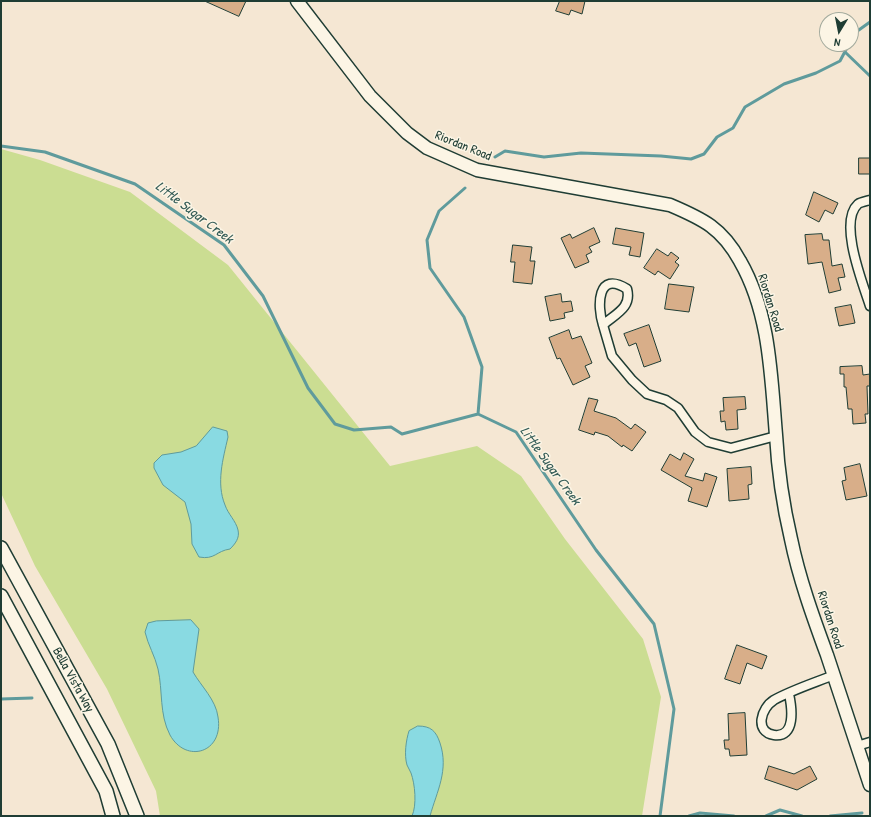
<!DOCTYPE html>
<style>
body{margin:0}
#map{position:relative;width:871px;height:817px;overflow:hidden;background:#f5e7d3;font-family:"Patrick Hand",sans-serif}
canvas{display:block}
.frame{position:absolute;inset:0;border:2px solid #1f3d34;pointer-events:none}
.north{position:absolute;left:819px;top:12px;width:40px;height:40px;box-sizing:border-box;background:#fcf5e5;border:1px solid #a4ab9e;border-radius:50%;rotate:190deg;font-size:11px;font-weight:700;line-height:16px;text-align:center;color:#1f3d34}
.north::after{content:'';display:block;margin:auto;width:14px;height:18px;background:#1f3d34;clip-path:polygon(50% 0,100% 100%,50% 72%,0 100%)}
</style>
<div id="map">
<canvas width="871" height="817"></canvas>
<div class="frame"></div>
<div class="north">N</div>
</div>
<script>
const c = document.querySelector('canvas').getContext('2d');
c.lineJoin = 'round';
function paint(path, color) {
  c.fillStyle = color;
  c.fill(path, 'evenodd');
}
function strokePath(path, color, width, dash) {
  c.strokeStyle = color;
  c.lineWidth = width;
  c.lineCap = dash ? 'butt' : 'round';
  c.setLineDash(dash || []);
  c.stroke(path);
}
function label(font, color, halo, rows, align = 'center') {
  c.font = font + ' "Patrick Hand",sans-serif';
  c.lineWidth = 3;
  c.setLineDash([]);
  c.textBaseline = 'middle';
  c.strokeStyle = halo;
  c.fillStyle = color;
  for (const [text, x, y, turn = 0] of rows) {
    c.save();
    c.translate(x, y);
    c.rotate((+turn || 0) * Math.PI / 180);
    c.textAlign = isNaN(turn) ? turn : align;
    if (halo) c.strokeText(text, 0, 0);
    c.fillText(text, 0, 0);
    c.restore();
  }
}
const green = new Path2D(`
 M1,149L40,160L130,192L228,265L390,466L477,446L521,476L565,539L643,639L661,697L642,816H160L156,791L107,689L35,566L1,493Z`);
const water = new Path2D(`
 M213,427L227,431L228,437C223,459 216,483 225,505C228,514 236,521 238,530C240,538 235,544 230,549C216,551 215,560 199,557L192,544L191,524L185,502L163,485L154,468V463L162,455L181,452L196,446Z
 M191,620L199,629L193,672C201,686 216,700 218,717C224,753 186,764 170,735C159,714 163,691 158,669C155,656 148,645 145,632L148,623L156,621Z
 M418,726C431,726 436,731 440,743C449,770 437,791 430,816H412C417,805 415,784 411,773C410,770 408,768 407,765C404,755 406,740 409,731Z`);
const stream = new Path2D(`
 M851,41L856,32L870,22
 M845,52L870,76
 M1,146L45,152L135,184L224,245L263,296L308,388L335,424L354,430L391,427L402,434L478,414L516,432L596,550L654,624L674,709L660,816
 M495,157L505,151L544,157L581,153L661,156L691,159L704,154L717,137L733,128L745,107L784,84L816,73L840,61L849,44
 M465,188L439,211L427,240L430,268L464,317L482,367L478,414
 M1,699L32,698
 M689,816L700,813L734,816
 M766,816L780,810L802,816
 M830,816L862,813`);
const building = new Path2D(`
 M205,1H246L239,16Z
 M560,1H585L582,14L571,10L569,15L556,11Z
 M859,158H870V174H859Z
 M814,192L838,203L833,214L825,210L819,222L806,215Z
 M594,228L600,242L589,247L592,252L586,255L589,262L575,268L561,238L570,234L572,238Z
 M616,228L644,233L640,257L629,255L631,247L613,244Z
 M822,234L823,240H829L832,266L842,264L845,277L838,278L841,290L829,293L822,262L808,264L805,235Z
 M513,245L532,247L530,261H535L532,284L513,282L515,262H511Z
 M657,249L668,256L671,252L679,258L675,262L679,265L670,279L658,271L655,275L644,268Z
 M669,284L694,287L689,312L665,309Z
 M561,294L562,302L571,301L573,311L564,313L565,318L550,321L545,297Z
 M851,305L855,323L839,326L835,308Z
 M649,325L661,361L644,367L636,343L629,346L624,334Z
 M569,330L572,339L581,336L592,363L585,366L590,377L573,385L560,358L557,359L549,338Z
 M862,366L863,375L870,374V386H867L868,414H865L866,423L853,424L852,409H848L846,387H844V374H840V367Z
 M745,397L746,409L737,410L738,429L726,430L725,421L721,422L720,411H724L723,398Z
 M589,398L598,400L594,411L616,418L631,429L635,424L646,432L632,451L623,445L622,447L608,436L595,432L594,435L579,430Z
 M684,453L694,459L685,476L703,481L705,473L717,477L707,507L688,501L692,488L661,470L670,454L680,460Z
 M860,464L867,496L846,500L842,481L846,480L844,468Z
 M751,467L752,484L748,485L749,499L729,501L727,469Z
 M737,645L767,656L762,669L747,663L740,684L725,679Z
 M745,713L747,755L730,756L729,749H725L724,740H729L728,714Z
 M769,766L794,774L810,766L817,779L797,790L765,779Z`);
const street = new Path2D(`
 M870,200C867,201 861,202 858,204C838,222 863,284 870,306
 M603,325C597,306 597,270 627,289C632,308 615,314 603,325L612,356L632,380L647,394L666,400L678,408L695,432L708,442L731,448L776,436
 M789,694C792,708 796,738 774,735C754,732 761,708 774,700C792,690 814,683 834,675
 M857,746L870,742`);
const secondary = new Path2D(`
 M297,1L370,96L407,133L427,148L477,170L670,205C703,219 722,228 740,261C770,313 771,376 776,435C778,470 783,505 791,539C799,578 813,617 827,655C841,698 856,742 870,785`);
const primary = new Path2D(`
 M1,548L108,744L137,816
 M1,596L106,791L113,816`);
const streetNames = [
 ["Riordan Road",463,146,22],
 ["Riordan Road",770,303,73],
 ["Riordan Road",830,620,72],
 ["Bella Vista Way",73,680,61]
];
const waterNames = [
 ["Little Sugar Creek",194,213,37],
 ["Little Sugar Creek",550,466,54]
];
paint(green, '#cbdd92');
paint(water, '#89dae2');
strokePath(water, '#5f9b9c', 1);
strokePath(stream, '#5f9b9c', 3);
paint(building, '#d8ae89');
strokePath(building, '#1f3d34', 1);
strokePath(street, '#1f3d34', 11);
strokePath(secondary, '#1f3d34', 15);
strokePath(primary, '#1f3d34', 16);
strokePath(street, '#fcf5e5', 8);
strokePath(secondary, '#fcf5e5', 12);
strokePath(primary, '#fcf5e5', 13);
label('13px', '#1f3d34', '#fcf5e5', streetNames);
label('italic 14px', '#345c57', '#fcf5e5', waterNames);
</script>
